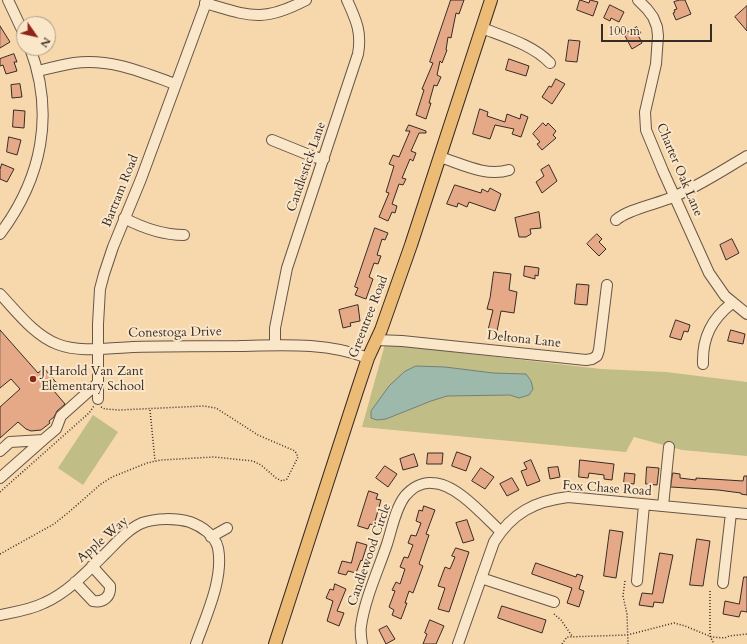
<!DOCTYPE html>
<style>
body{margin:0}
#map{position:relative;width:747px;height:644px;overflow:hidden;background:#f7d8ac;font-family:Cardo,serif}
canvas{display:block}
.north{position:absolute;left:16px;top:16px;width:40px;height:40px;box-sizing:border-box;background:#fae6c9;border:1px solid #ac9b88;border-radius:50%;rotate:124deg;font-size:11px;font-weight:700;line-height:16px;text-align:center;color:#372b26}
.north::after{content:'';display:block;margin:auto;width:14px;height:18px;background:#8f2418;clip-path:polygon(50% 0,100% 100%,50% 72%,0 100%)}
.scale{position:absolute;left:601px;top:24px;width:111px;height:18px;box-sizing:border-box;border:2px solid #372b26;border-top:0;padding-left:5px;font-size:12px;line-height:14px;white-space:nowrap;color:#372b26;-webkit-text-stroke:3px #fae6c9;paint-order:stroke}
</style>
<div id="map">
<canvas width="747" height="644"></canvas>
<div class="north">N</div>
<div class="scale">100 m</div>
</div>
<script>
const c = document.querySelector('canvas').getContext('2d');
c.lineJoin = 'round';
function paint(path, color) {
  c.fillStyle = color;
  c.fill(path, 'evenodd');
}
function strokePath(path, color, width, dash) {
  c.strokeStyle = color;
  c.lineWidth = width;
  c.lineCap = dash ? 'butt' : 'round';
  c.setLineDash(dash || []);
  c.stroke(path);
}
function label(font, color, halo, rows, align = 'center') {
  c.font = font + ' Cardo,serif';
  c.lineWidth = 4;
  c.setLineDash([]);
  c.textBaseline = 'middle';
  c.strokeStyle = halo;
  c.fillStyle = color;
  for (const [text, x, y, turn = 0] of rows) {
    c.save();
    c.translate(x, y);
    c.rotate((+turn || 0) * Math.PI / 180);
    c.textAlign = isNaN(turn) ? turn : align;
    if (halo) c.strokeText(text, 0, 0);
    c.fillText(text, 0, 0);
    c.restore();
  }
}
const green = new Path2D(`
 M385,344L601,369L666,372L747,382V456L682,450L634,437L626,452L362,427Z
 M93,415L118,432L83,485L58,468Z`);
const water = new Path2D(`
 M416,366L445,367L493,373L526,374L531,381L533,389L529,395L519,398L510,395L447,396L431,401L386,419L377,420L371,418V411L389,386L404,372Z`);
const building = new Path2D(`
 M451,0H464L459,14L456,13L451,38L448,37L446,50H447L442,63L440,61L437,75L441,77L437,86L434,85L429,103H431L426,119L416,115L424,90L422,89L433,63L430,62Z
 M580,0L589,3L590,0L598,2L593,16L577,10Z
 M680,0H685L691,14L676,20L673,13L675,12L674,10L677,9L674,2Z
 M610,5L624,12L619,22L611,18L610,21L604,18Z
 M747,6V31L735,17Z
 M0,26L10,42L0,48Z
 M637,27L641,33L638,35L642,43L632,49L624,34Z
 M569,40L580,41L577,62L566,61Z
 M14,54L17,62H14L17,71L6,74L3,65L0,66V59Z
 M509,59L529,66L526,76L506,70Z
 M556,79L565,84L552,104L542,97L549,86L551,87Z
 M20,84L22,97L12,98L11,85Z
 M480,109L488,112L487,116L505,122L507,114L520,119L521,114L528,117L521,137L512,134L514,129L495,125L490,139L473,134Z
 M14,110L25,111L24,128L13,127Z
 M543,123L546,126L548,123L556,131L553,135L556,138L542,150L537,144L540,142L533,134Z
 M409,125L426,131V133H419L411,151L416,153L413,161L410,159L402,178L406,179L403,185L399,184L392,204L397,206L395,213L392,212L388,221L379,217L389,193L386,192L394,166L389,164L393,155L399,157L410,131H406Z
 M9,137L21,140L17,155L7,152Z
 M2,164L14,169L7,182L0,179V170Z
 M549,165L557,181L542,193L536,182L544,176L541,170Z
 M455,185L481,193L482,189L488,192L490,188L501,194L495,211L469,202L467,207L458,203L457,207L447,204Z
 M539,212L541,228L530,229L531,234L526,237H519L515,218Z
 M375,228L388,233L385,240L382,239L377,255L381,256L378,264L374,263L369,277L373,279L366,299L355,295L358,288L355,287Z
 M597,234L602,239L599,242L606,249L599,256L587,244Z
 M732,239L739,253L726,260L720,245Z
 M525,266L539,268L538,276L535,275V279L524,276Z
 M494,272L511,274L509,290L517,292L514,313L501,311L497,331L488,330L493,310L487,309L490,298Z
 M577,284L589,285L587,305L575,304Z
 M358,305L360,321L350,323L351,326L343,328L339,310Z
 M676,320L690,325L688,332L684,331L681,340L670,337Z
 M0,330L38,373L44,368L59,386L54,391L65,404L57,411L54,417L49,421L50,423L41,430L31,431L26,429L18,422L0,438V407L20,389L11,379L0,388Z
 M731,330L745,334L743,344L728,341Z
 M457,452L471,457L466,471L452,466Z
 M428,453H443L442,464H427Z
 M414,454L418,466L403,470L400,459Z
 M531,460L540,481L527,486L521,471L527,469L524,463Z
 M580,460L614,464L612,480L604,479V475L589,473L588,478L579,477Z
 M385,466L397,474L388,487L376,478Z
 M558,467L560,477L550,479L548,468Z
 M647,467L659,468L657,485L646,484Z
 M481,468L494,477L485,489L472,481Z
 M625,473L635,474L634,484L624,483Z
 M673,473L680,474V478L696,480V478L743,481L744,476H747V495L741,494V493L718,490L671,487Z
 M512,478L519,490L507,496L500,484Z
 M369,491L378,494L376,499L381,500L374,525L370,524L368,529L358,526Z
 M424,506L435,510L426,534L429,535L419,564L423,566L413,593L409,591L405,603H407L401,619L392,615L394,610L389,607L395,591L392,590L396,582L400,584L405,569L400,567L404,557L408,558L413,545L408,543L411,535L416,536L421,523L416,521L419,510L422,511Z
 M467,520L474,540L463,543L456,523Z
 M610,530L623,532L616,578L604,576Z
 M697,539L710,541L703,586L690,585Z
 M357,542L367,545L362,561L361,560L356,573L348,571L346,575L338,573L342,561L351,563Z
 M456,548L469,552L449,612L438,609L445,588L438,586L445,567L450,569L455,557L452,556Z
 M660,553L673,555L663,603L654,602L653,607L639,605L642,593L652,594Z
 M536,563L576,577L577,574L583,576L579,589L584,591L579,607L567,603L572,588L532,574Z
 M744,577H747V612L741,611L739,617L723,614L725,601L739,604Z
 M335,584L346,589L337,611L344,613L339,626L327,621L333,601L326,598L330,589L333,590Z
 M502,606L546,620L542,633L498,618Z
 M430,620L444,626L436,644H423L427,634L425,633Z
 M387,626L395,639L386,644L379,630Z`);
const path = new Path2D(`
 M150,410L155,461
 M0,492L89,413L94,406
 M0,554L54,524L69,512L101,484L112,477L147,463L161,460L214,457L253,461L261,465L276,478L282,481L287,479L298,457L295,451L258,435L216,408L204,406L119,410L105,409L101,407
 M625,581L623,596L627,614L628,644
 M710,591V636L714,644
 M554,614L561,620L572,636
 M562,644L567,637L627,635L674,623L685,626L712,637L725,638L729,636L747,634`);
const minor = new Path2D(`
 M8,0L24,34
 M638,0L647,9L653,17L657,27L658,36L656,64L645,112L646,130L663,171L709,273L725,296L747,314
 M205,3C250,16 262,23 306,0
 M482,28C505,37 533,45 550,63
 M38,71C50,68 62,65 74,63C110,58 142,72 175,84
 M272,140L314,157L324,159
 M440,157C462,164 486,177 509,170
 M124,218C143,228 162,235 184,235
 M616,220C628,209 657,204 673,197C699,186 723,170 747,156
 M0,234C42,178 55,114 30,48
 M0,294C17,312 34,335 57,344C80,353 108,348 133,347C168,346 204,346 239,346C283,345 327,342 368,358
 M376,340L402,341L586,360L592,359L597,356L599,350L607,285
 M275,345V328L287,268L358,54C362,32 356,20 347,0
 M703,364C702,337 712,319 732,303
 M98,399V324L100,289L104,274L113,247L141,179L207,0
 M43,440L56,429L61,416L98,383
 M0,451L10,442L43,440L0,478
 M663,506L669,447
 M211,537L227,528
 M481,578L554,602
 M637,581L644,505
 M75,582L93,601C104,603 111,596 110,586L92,566
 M723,583L731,513
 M0,615C15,612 30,610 44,603C67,593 87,572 105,554C116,543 128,529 142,523C156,518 176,518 190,522C201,526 215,535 218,548C224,578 206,616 196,644
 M362,644C361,638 360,632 361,626C365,598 378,571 387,544C392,529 395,509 405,496C412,488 422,482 432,483C456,483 484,516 501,532
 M458,644L494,542C512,513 535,501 568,497L747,514`);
const major = new Path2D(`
 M275,644L357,391L368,358L381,330L411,245L491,0`);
const markers = [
 [33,379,4,"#8f2418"]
];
const streetNames = [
 ["Candlestick Lane",307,167,-71],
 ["Charter Oak Lane",679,170,67],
 ["Bartram Road",121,191,-68],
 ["Greentree Road",369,317,-69],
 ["Conestoga Drive",175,333,-1],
 ["Deltona Lane",524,340,6],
 ["Fox Chase Road",607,489,4],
 ["Apple Way",103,540,-41],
 ["Candlewood Circle",370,555,-71]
];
const poiNames = [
 ["J Harold Van Zant",41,372],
 ["Elementary School",41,387]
];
paint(green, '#c1bd86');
paint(water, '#9db9ac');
strokePath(water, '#748076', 1);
paint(building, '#e6a988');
strokePath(building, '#372b26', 1);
strokePath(minor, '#675648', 12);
strokePath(major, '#372b26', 14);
strokePath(path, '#372b26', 1.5, [1, 2]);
strokePath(minor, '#fae6c9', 10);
strokePath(major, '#ecbc76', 12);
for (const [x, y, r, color] of markers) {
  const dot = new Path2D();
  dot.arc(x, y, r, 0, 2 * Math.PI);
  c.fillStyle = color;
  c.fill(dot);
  strokePath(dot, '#fae6c9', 1.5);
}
label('13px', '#372b26', '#fae6c9', streetNames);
label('13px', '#372b26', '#fae6c9', poiNames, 'left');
</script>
